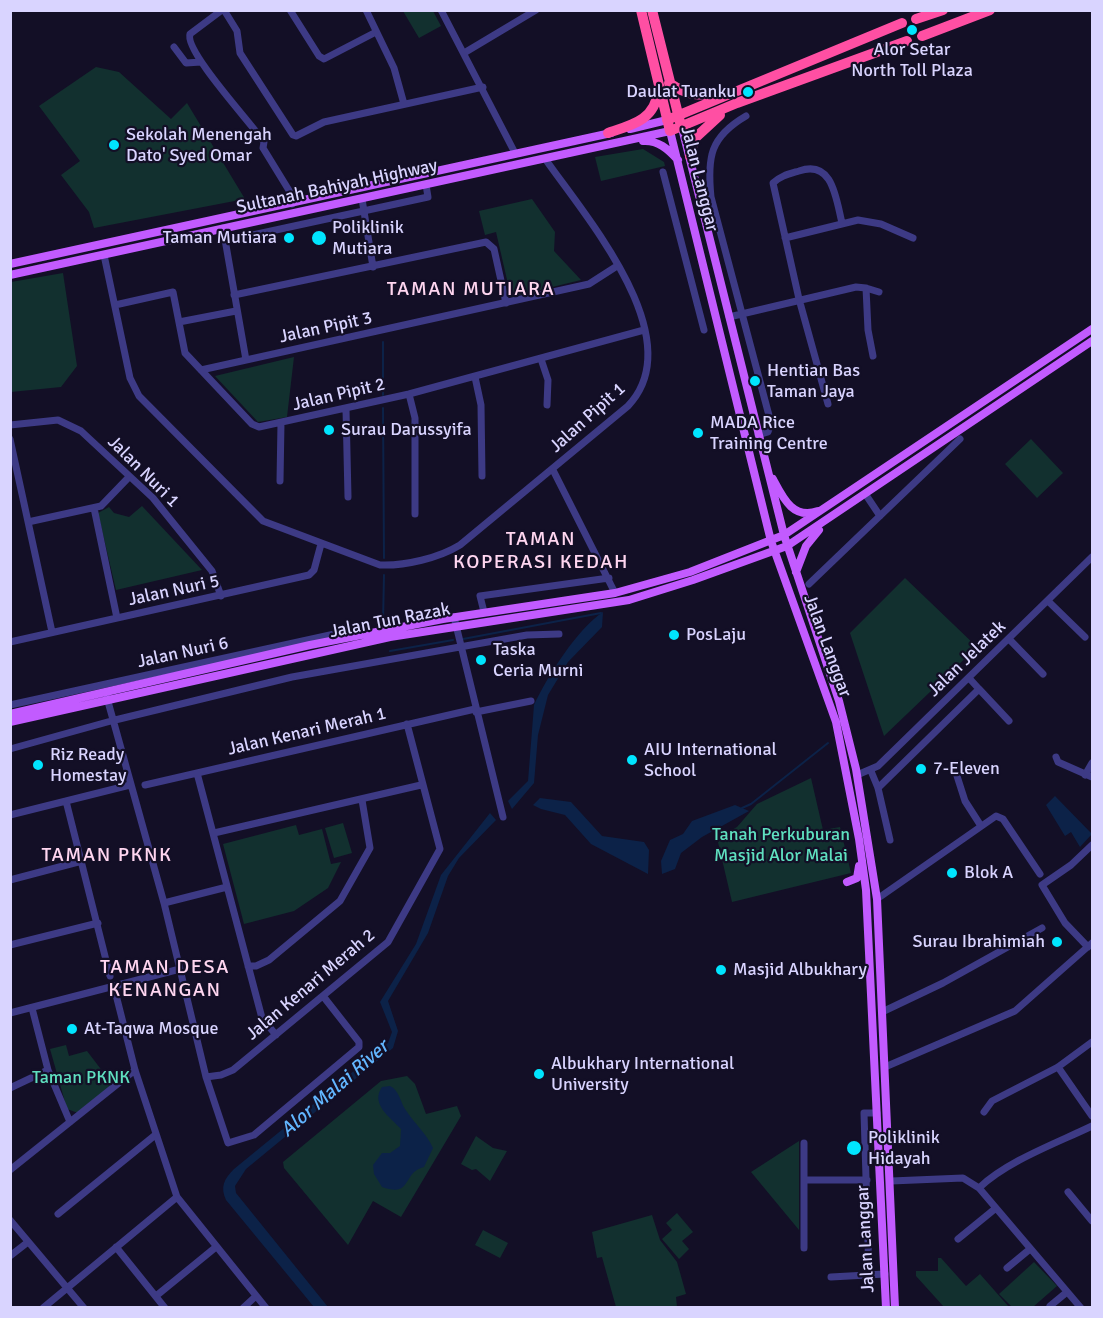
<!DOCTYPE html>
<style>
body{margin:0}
#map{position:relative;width:1103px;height:1318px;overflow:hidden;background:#130f26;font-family:Signika,sans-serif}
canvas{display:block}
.frame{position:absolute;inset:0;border:12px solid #d9d4ff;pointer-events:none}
</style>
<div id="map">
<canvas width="1103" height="1318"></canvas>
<div class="frame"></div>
</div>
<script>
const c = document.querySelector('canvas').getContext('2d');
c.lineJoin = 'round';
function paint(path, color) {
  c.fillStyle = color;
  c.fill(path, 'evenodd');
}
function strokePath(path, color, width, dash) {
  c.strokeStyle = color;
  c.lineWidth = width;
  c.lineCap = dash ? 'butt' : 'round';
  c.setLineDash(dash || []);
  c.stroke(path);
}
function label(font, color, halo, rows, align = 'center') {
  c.font = font + ' Signika,sans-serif';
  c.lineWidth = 4.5;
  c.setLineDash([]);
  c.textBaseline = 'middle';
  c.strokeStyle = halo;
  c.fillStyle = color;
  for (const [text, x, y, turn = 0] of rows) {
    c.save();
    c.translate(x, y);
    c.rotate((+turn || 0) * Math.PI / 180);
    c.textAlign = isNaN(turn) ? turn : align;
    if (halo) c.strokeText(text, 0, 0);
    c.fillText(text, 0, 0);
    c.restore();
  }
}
const green = new Path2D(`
 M403,11H433L441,26L419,38Z
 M96,67L119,72L171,119L187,103L245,199L94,228L89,212L61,175L80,161L39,106Z
 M643,149L664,162L665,166L601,181L595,157Z
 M532,199L555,232L554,251L581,280L511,297L496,232L485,235L479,211Z
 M63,273L77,366L61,387L11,392V282Z
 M294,357L287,417L258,422L215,376Z
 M1031,439L1063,473L1037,498L1005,464Z
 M142,506L202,570L116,590L98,513L109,507L114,513L129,517Z
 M905,578L977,647L884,736L850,633Z
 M811,778L823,830L840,827L851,873L732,902L717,838L737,827L757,804Z
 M343,823L352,853L334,858L325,828Z
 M296,825L299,835L322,829L331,864L341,862L328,888L294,911L244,924L223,844Z
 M66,1045L69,1056L87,1051L113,1085L78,1113L67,1109L50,1049Z
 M407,1076L415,1084L426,1114L457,1106L461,1116L401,1217L373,1201L348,1245L284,1168L283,1162L381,1081Z
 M476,1136L493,1148L507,1151L490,1181L476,1169L472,1170L461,1164Z
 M799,1141V1230L751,1172Z
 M677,1213L693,1232L682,1241L689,1249L679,1259L662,1239L672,1230L666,1223Z
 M652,1215L660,1240L677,1262L686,1294L676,1297L677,1307H616L602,1257L597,1258L592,1232Z
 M483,1230L508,1243L500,1258L475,1245Z
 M938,1258H941L966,1286L980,1274L1009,1307H944L916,1276V1271H938Z
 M1034,1262L1057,1286L1033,1307H1012L999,1294Z`);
const water = new Path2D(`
 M603,612L602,627L568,662L548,695L538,735L534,783L512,809L508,801L528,781L534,705C547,677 577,629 603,612Z
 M1055,796L1092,834L1080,847L1071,832L1065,836L1046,805Z
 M540,798L571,802L602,836L644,842L649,850L648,874L591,844L565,815L541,809L533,805Z
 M735,805L749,811L702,837L681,853L675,869L662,874L661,861L670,840L683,834L692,821Z
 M490,813L496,820L459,858L448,876L428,933L388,1001L398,1031L393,1048L246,1169L235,1186L236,1193L328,1307H314L226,1200C220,1187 224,1179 234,1169L388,1043L392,1032L380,1002L416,944L441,875Z
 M390,1086C399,1090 400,1101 405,1109C414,1123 426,1133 433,1148L424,1167C402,1172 413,1198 382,1187L374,1174L373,1165L382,1153H390L400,1146L401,1129C390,1117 370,1104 382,1087Z`);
const stream = new Path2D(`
 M383,395V342
 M383,408L384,558
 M383,622L384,575
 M463,639L601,613
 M390,651L453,640
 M742,808L751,804L828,743`);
const minor = new Path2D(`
 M222,10L190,34C184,51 252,124 264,142L263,148L290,192L292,204
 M224,10L237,31L240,53L293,135L296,136L324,122L483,87
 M290,10L319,56L324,59L376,32
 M366,10L394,68L404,104
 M441,10L515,153
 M174,47L186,63L201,62
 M464,53L536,10
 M746,116C710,137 707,157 711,197L771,423L768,432L758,435
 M663,172L704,330
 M362,199L373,267
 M223,228L246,360
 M785,238L858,220L881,224L913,238
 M225,241L428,197L426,185
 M104,255L130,378L139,396L263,521L380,565C405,566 439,558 460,545L628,406C692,339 585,216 546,160
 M866,288L879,292
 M234,295L486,242L494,249L506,303
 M115,305L173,292L185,353L252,424L259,427L409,394L644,330
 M729,317L856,287L866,288L868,330L873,356
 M179,322L236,311
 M541,359L548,380L547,405
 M201,370L589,284L617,266
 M475,377L481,405L482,476
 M409,394L415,418V514
 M828,404L799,299L773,183C780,176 789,174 799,171C833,159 836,199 842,223
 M346,409L348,497
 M10,425L58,420L81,431L153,498L212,571L221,596
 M10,439L52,632
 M553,470L615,593
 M280,481L281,423
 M866,495L880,516
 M94,508L117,618
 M28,522L101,506L129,477
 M809,584L960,439
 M1048,601L1085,637
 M484,612L480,596L609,578
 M454,617L503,817
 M1009,639L1043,674
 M10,642L309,575L314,570L321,544
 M979,689L1009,721
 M107,698L164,903L206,1077L228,1143L254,1135L359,1047V1042L323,996
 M10,705L362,628
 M476,712L531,701
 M10,749L111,721L292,677L527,635L559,634
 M1056,757L1058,762L1092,777
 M871,771L878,788L890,840
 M197,773L262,1018L276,1035
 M857,775L878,766L1092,557
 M1085,775L1092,763
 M957,776L965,801L981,826
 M145,785L475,709
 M878,788L979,689L969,678
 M66,801L110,976
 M10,815L130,785
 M214,833L421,785
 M10,880L82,861
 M877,899L996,816L1003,819L1040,874
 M164,903L227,887
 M10,945L98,923
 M1088,947L1065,923L1042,885L1071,865L1092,845
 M248,966H256L269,960L340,901L370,848L362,800
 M114,987L135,1070L177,1197L266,1308
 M32,1008L48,1070L70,1122
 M882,1012L943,983L1042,928
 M10,1013L180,969
 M885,1067L1015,1011L1092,943
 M1058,1067L1092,1116
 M206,1077L221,1075L233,1070L388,942L440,849L407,724
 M10,1088L48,1070
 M984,1112L992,1101L1058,1067L1092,1042
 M10,1170L135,1070
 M804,1180H867
 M891,1181L963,1178L979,1188L1081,1308
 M979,1188C1007,1161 1057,1143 1092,1126
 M1068,1192L1092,1221
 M58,1214L154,1136
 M10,1220L84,1308
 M958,1239L996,1208
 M116,1247L165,1308
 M804,1248V1143
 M10,1256L28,1242
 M1007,1268L1030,1249
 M869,1275L864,1113H877
 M831,1277L885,1274
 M156,1296L216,1247
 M1050,1306L1067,1292
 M43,1308L177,1197
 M243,1308L256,1296`);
const major = new Path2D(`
 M682,128L784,535L839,701L856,769L877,899L895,1308
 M630,129L667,120
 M643,141C658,140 668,149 678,160
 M10,264L611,133
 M10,275L670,131L771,541L836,722L859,839L866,890L886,1308
 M773,479C783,498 793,520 818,511
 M796,572L806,546L819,530
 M10,714L310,645L443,619L615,593L690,572L784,535L1092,329
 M10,722L390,637L629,600L693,580L787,546L1092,341
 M847,882L857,878L859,866`);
const highway = new Path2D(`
 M641,10L670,131L737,103L907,41
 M652,10L680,122
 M916,19L943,10
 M922,36L990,10
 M669,83C688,96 700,96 722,93
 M667,120L902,23
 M608,133C632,125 655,120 658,91
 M690,156L694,139L720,115`);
const markers = [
 [912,30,6,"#00e5ff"],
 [748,92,6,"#00e5ff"],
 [114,145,6,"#00e5ff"],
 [289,238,6,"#00e5ff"],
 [319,238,8,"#00e5ff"],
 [755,381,6,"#00e5ff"],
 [329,430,6,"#00e5ff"],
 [698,433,6,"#00e5ff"],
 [674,635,6,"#00e5ff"],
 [481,660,6,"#00e5ff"],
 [632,760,6,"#00e5ff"],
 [38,765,6,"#00e5ff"],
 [921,769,6,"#00e5ff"],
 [952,873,6,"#00e5ff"],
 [1057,942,6,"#00e5ff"],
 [721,970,6,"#00e5ff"],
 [72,1029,6,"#00e5ff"],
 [539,1074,6,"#00e5ff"],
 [854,1148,8,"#00e5ff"]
];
const poiNames = [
 ["Alor Setar",912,50,"center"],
 ["North Toll Plaza",912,71,"center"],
 ["Daulat Tuanku",736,92,"right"],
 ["Sekolah Menengah",126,135],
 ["Dato' Syed Omar",126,156],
 ["Poliklinik",332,228],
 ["Mutiara",332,249],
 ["Taman Mutiara",277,238,"right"],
 ["Hentian Bas",767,371],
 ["Taman Jaya",767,392],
 ["MADA Rice",710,423],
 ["Training Centre",710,444],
 ["Surau Darussyifa",341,430],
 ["PosLaju",686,635],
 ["Taska",493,650],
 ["Ceria Murni",493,671],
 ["AIU International",644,750],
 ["School",644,771],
 ["Riz Ready",50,755],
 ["Homestay",50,776],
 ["7-Eleven",933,769],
 ["Blok A",964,873],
 ["Surau Ibrahimiah",1045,942,"right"],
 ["Masjid Albukhary",733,970],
 ["At-Taqwa Mosque",84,1029],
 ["Albukhary International",551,1064],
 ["University",551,1085],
 ["Poliklinik",868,1138],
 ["Hidayah",868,1159]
];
const streetNames = [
 ["Jalan Langgar",699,179,76],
 ["Sultanah Bahiyah Highway",337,187,-12],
 ["Jalan Pipit 3",326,328,-12],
 ["Jalan Pipit 2",339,395,-13],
 ["Jalan Pipit 1",588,418,-42],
 ["Jalan Nuri 1",143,472,45],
 ["Jalan Nuri 5",174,591,-12],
 ["Jalan Tun Razak",390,621,-11],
 ["Jalan Langgar",827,646,70],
 ["Jalan Nuri 6",183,653,-12],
 ["Jalan Jelatek",967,659,-44],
 ["Jalan Kenari Merah 1",307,732,-13],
 ["Jalan Kenari Merah 2",311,985,-40],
 ["Jalan Langgar",866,1239,-93]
];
const parkNames = [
 ["Tanah Perkuburan",781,835],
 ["Masjid Alor Malai",781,856],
 ["Taman PKNK",81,1078]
];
const neighbourhoodNames = [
 ["TAMAN MUTIARA",471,290],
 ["TAMAN",541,540],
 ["KOPERASI KEDAH",541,563],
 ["TAMAN PKNK",107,856],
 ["TAMAN DESA",165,968],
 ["KENANGAN",165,991]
];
const waterNames = [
 ["Alor Malai River",335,1089,-41]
];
paint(green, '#12302f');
paint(water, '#0c2248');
strokePath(stream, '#0c2248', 2);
strokePath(minor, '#3d3a85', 7);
strokePath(major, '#c25bff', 8);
strokePath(highway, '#ff4fa3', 10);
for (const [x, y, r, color] of markers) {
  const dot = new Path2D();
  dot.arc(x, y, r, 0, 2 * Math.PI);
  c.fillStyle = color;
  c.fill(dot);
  strokePath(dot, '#130f26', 2);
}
label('18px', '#d9d4ff', '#130f26', poiNames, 'left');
label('18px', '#d9d4ff', '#130f26', streetNames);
label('18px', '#5fe0c0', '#130f26', parkNames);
c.letterSpacing = '1.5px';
label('20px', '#ffd6f0', '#130f26', neighbourhoodNames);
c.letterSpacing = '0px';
label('italic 20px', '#62b6ff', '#130f26', waterNames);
</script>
